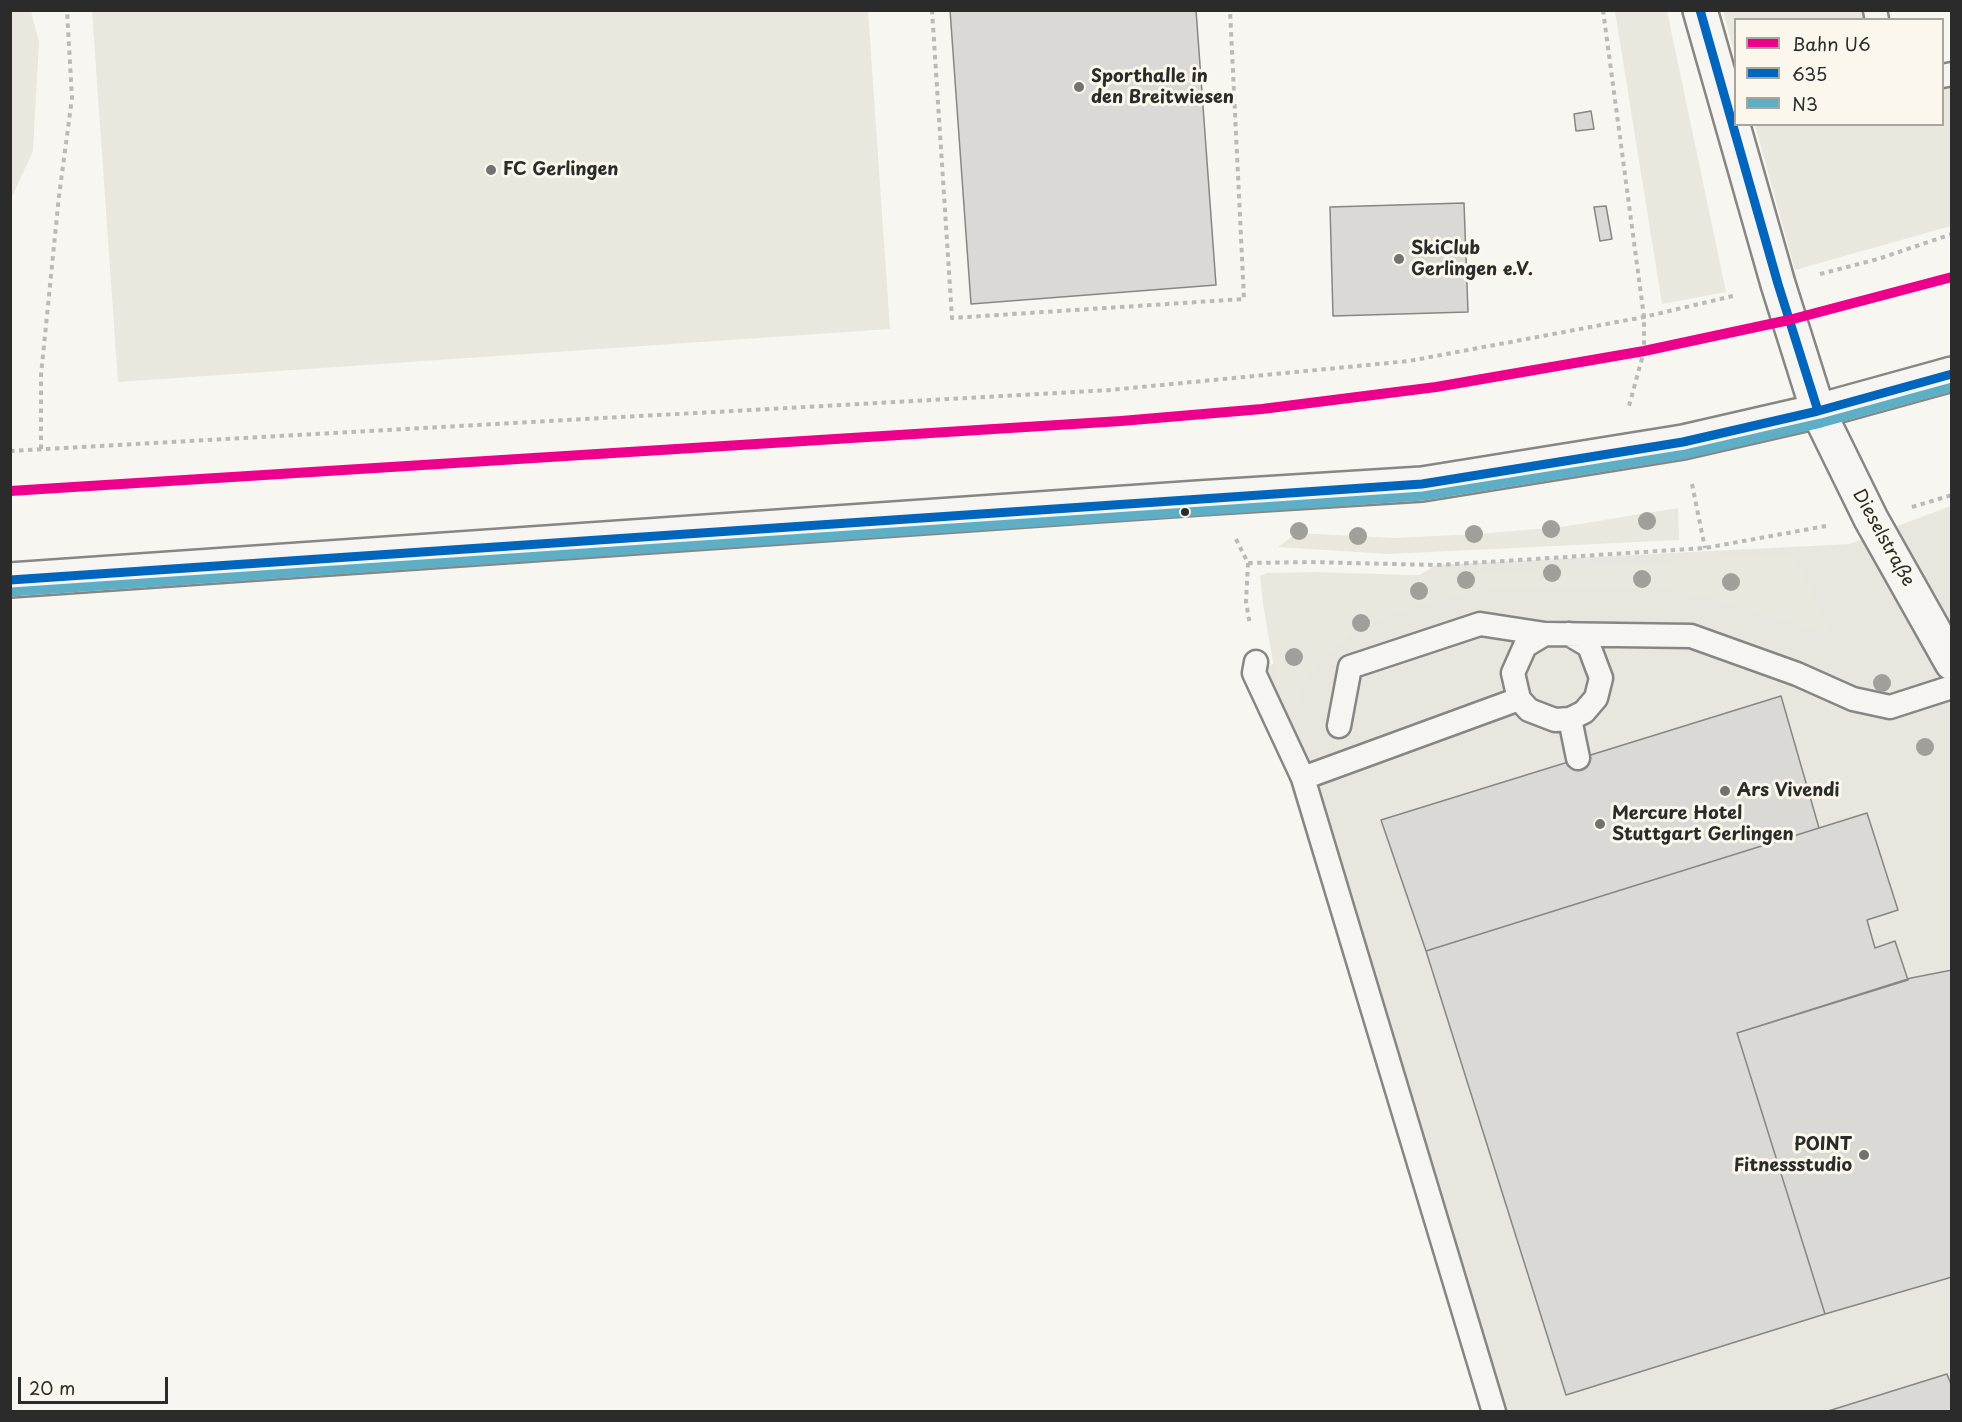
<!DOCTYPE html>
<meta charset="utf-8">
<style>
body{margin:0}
#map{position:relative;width:1962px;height:1422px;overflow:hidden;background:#f8f6f0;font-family:"Playpen Sans",sans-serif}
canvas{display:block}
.frame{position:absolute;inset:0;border:12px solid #2b2b2b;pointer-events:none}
.legend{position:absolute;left:1734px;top:18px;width:210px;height:108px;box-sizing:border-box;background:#fbf7ec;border:2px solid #a8a59f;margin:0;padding:8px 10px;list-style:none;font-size:18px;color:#2b2b2b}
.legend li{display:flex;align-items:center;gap:12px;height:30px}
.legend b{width:30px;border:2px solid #a8a59f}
.scale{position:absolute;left:18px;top:1377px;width:150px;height:27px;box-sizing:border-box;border:3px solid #2b2b2b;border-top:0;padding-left:8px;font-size:18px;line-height:21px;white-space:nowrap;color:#2b2b2b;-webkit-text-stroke:4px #fbf7ec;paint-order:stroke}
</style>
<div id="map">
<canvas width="1962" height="1422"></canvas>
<div class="frame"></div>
<ul class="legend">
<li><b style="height:8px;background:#ec008c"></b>Bahn U6</li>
<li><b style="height:8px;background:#0065bd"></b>635</li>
<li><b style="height:8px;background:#5eaec5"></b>N3</li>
</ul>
<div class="scale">20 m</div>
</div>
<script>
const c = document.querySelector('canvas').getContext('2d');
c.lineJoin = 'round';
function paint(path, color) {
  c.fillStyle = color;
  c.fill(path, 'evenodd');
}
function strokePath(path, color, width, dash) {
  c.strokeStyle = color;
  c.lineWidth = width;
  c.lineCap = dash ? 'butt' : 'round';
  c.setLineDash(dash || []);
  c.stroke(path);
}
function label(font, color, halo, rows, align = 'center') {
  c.font = font + ' "Playpen Sans",sans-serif';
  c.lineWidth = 6;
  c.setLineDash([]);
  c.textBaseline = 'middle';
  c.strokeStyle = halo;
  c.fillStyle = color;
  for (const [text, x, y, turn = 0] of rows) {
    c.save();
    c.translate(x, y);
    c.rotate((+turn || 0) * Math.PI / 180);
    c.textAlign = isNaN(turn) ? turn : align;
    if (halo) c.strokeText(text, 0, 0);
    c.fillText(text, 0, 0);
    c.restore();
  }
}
const built = new Path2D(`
 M1951,506V1411H1487L1404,1155L1256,674L1436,565L1849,544Z`);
const green = new Path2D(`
 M11,10L31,11L39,42L33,151L11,199Z
 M92,11H868L890,329L118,382Z
 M1615,11H1667L1726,292L1662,304Z
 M1723,11H1875L1877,19L1736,20L1735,56Z
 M1951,74V226L1795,270L1755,125L1942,124L1943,76Z
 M1678,508L1679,540L1389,554L1278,547L1297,533L1394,538L1476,534L1561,527Z
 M1770,555L1793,558L1802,569L1831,635L1717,600L1667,589L1569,588L1472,591L1418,606L1356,628L1345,641L1318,662L1304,684L1298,703H1280L1263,604L1260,576L1267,573L1315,572L1444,576Z`);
const building = new Path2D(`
 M950,10H1196L1216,285L971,304Z
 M1591,111L1594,129L1576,131L1574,114Z
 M1464,203L1468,312L1333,316L1330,207Z
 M1606,206L1612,239L1600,241L1594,207Z
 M1781,696L1819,828L1426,951L1381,820Z
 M1867,813L1898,910L1867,920L1875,948L1895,941L1908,980L1737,1033L1825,1314L1566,1395L1426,951Z
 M1952,970V1277L1825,1314L1737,1033L1911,978Z
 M1947,1374L1952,1387V1412H1825Z`);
const path = new Path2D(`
 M932,10L952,318L1244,299L1230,10
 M1603,10L1644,317V351L1629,406
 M1820,274L1878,259L1952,234
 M41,449V375L59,196L72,98L67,10
 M10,451L1110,390L1409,361L1644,317L1737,295
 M1692,484L1705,548
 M1912,507L1952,495
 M1236,539L1248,563L1310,562L1436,565L1488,562L1705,548L1826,526
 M1248,563L1246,602L1250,625`);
const lane = new Path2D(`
 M1875,10L1877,20
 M1942,76L1952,74
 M1256,662L1254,673L1303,778L1494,1412
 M1519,699L1529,710L1555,720L1570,719L1584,712L1596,698L1601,678L1589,646L1569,634
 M1570,719L1578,758
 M1339,726L1350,667L1480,624L1545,634
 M1303,778L1519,699L1513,673L1525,646L1545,634L1691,636L1797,674L1853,699L1890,707L1952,687`);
const street = new Path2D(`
 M1700,10L1778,284L1818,411`);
const secondary = new Path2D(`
 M1818,411L1871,519L1952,663
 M10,580L1198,498L1422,484L1683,442L1818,411L1952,374`);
const bus1 = new Path2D(`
 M1700,10L1778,284L1818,411
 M10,580L1422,484L1683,442L1818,411L1952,374`);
const bus2 = new Path2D(`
 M11,592L1423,496L1686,454L1821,423L1952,387`);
const rail1 = new Path2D(`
 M10,491L1121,421L1262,409L1436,387L1644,351L1789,320L1952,277`);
const trees = [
 [1647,521],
 [1551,529],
 [1299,531],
 [1474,534],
 [1358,536],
 [1552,573],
 [1642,579],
 [1466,580],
 [1731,582],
 [1419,591],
 [1361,623],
 [1294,657],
 [1882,683],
 [1925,747]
];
const markers = [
 [1079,87,6,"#737270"],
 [491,170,6,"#737270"],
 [1399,259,6,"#737270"],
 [1185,512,5,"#2b2b2b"],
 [1725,791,6,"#737270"],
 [1600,824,6,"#737270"],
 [1864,1155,6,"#737270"]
];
const poiNames = [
 ["Sporthalle in",1091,77],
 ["den Breitwiesen",1091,98],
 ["FC Gerlingen",503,170],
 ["SkiClub",1411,249],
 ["Gerlingen e.V.",1411,270],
 ["Ars Vivendi",1737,791],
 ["Mercure Hotel",1612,814],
 ["Stuttgart Gerlingen",1612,835],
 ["POINT",1852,1145,"right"],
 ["Fitnessstudio",1852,1166,"right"]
];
const streetNames = [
 ["Dieselstraße",1883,538,61]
];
paint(built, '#e9e6df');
paint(green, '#e9e7de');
paint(building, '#dbd9d6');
strokePath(building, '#878684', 1.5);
strokePath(lane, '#878684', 27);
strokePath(street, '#878684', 38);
strokePath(secondary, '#878684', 38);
strokePath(path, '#bcbab8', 4, [4.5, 4.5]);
strokePath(lane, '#f6f5f1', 22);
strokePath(street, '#f6f5f1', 33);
strokePath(secondary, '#f6f5f1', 33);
strokePath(bus1, '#0065bd', 9);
strokePath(bus2, '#5eaec5', 9);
strokePath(rail1, '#ec008c', 10);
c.fillStyle = '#a09f9a';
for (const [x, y] of trees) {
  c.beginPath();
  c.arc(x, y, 9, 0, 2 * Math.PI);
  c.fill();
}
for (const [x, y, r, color] of markers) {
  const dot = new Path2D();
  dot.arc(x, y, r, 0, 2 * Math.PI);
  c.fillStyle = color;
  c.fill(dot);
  strokePath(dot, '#fbf7ec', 2);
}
label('bold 18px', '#2b2b2b', '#fbf7ec', poiNames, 'left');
label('18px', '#2b2b2b', '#fbf7ec', streetNames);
</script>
